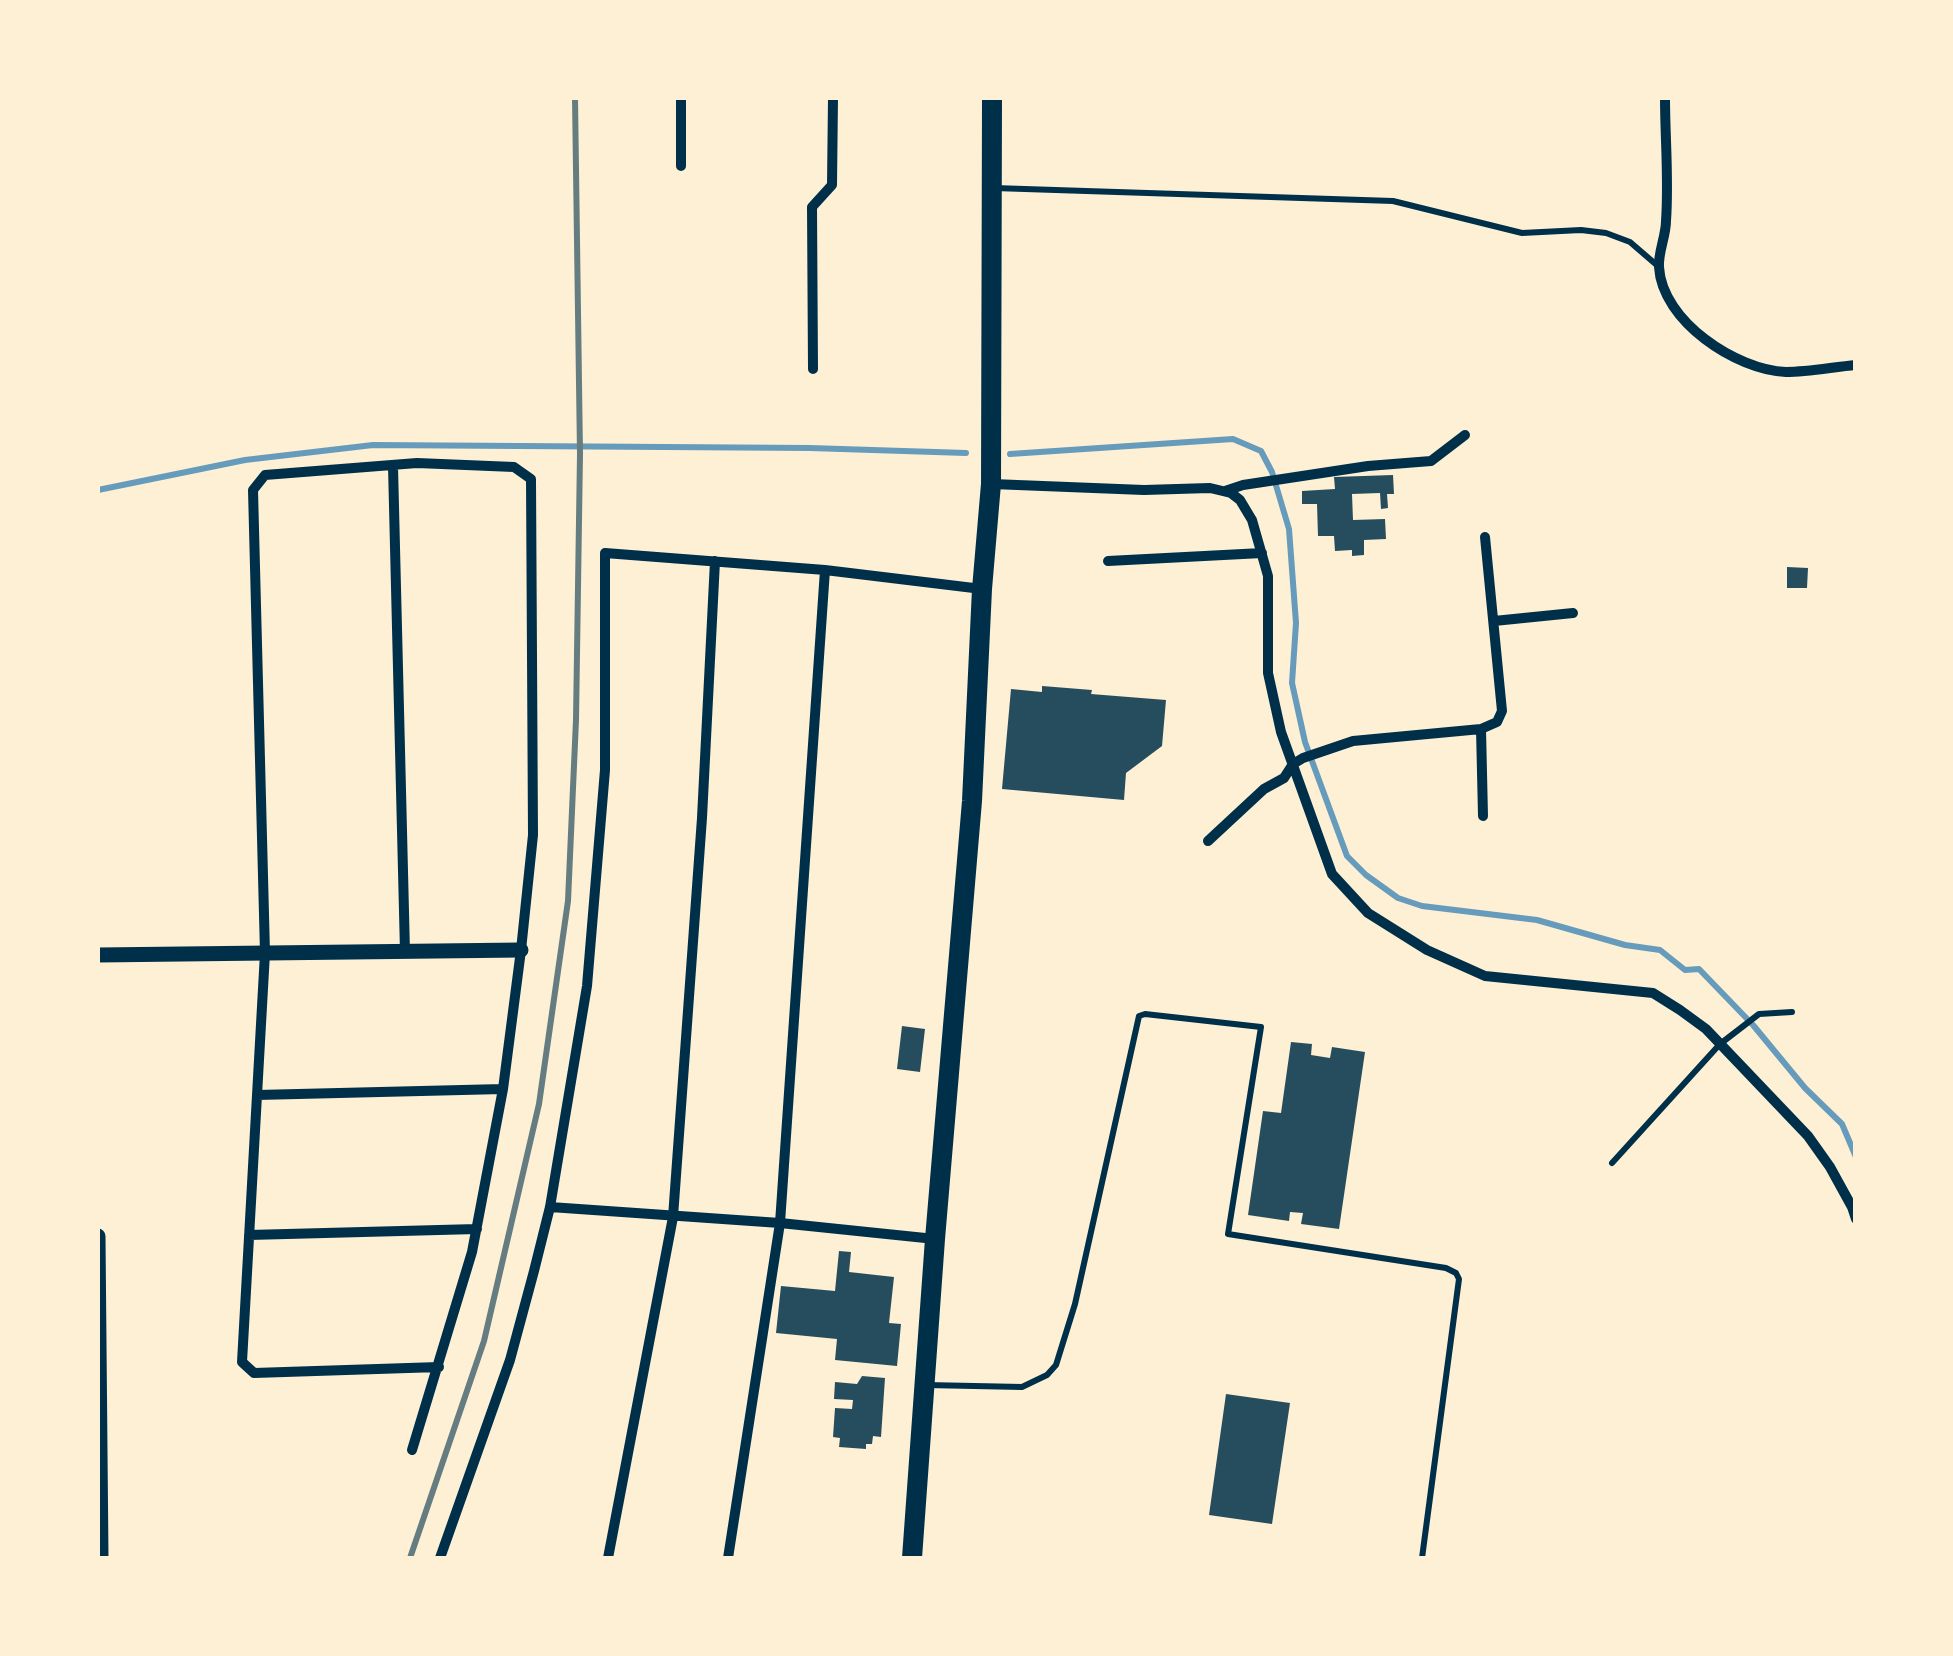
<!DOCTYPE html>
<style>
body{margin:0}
#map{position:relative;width:1953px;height:1656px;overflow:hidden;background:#fdf0d5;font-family:Roboto,sans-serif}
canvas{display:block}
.frame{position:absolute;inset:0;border:100px solid #fdf0d5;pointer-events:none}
</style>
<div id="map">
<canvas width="1953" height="1656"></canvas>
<div class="frame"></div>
</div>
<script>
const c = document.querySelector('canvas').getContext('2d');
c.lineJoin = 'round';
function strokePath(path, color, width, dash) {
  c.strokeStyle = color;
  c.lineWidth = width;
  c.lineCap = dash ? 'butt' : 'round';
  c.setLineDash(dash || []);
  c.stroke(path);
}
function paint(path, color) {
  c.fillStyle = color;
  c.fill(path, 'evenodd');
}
const stream = new Path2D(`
 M1010,454L1233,439L1261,451L1272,472L1289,529L1296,623L1292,683L1305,742L1347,856L1366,875L1398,898L1422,906L1537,920L1625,945L1660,950L1685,970L1699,969L1753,1025L1805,1088L1842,1124L1856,1157
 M98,490L245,460L373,445L810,448L966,453`);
const building = new Path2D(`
 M1393,475L1394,494H1387L1388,508L1381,509L1380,493L1352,494L1353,520L1385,519L1386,539L1364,540V555L1352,556V550L1335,551L1334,536H1318L1317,504H1302V491L1335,489L1334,477Z
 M1787,567L1808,568L1807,588H1787Z
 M1042,686L1092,690L1091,694L1166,700L1162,746L1126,773L1124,800L1002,789L1011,689L1042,692Z
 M902,1026L925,1029L920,1072L897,1069Z
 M1291,1042L1312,1044L1311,1055L1330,1058L1332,1047L1365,1052L1339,1229L1301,1224L1303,1213L1290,1212L1289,1221L1248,1215L1263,1111L1281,1113Z
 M839,1251L851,1252L849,1272L894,1277L889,1323L901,1324L897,1366L835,1360L837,1339L776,1333L781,1286L835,1291Z
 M862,1376L885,1378L881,1437L873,1436L872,1444H866V1449L839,1447L840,1438L833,1437L835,1408L852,1409L853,1400L834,1399L835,1382L857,1384Z
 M1226,1394L1290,1403L1272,1524L1209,1515Z`);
const service = new Path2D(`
 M994,188L1393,201L1522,233L1581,230L1606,233L1630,242L1659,267
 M1612,1163L1720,1044L1759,1014L1792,1012
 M926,1385L1022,1387L1047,1375L1056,1365L1075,1304L1139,1016L1145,1014L1261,1027L1228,1234L1446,1268L1456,1273L1459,1279L1422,1558`);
const minor = new Path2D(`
 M1665,98C1665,138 1669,180 1666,221C1666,236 1658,252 1659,267C1662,321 1736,370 1786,372C1809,372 1833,367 1856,365
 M681,166V98
 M813,369L812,207L832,185L833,98
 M393,466L405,952
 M992,484L1144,490L1210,488L1231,493L1240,500L1252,520L1268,576V673L1281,732L1332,874L1368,913L1427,950L1485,976L1653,993L1680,1010L1706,1029L1808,1136L1830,1167L1852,1207L1856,1219
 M1225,491L1243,485L1368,466L1431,461L1465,435
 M1108,561L1262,553
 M1494,621L1573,613
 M1481,729L1483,816
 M1208,841L1264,789L1284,778L1293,764L1303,758L1353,741L1481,729L1497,722L1502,711L1485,537
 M257,1095L503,1089
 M550,1207L780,1223L935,1239
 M249,1235L477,1229
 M412,1450L472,1252L503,1089L521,950L533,835L531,479L514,467L417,463L265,475L253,490L265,953L242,1362L254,1373L439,1367
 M440,1558L510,1360L534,1271L550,1207L587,986L605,770V553L825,570L982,589
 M608,1558L673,1217L702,818L715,561
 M728,1558L780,1223L825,570`);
const tertiary = new Path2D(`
 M98,955L521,950
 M98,1236L101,1558`);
const trunk = new Path2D(`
 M912,1558L935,1239L972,801L982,589L991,484L992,98`);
const rail = new Path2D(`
 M410,1558L484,1341L539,1104L568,901L576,720L580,454L575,98`);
strokePath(stream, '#669bbc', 6);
paint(building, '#264d5e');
strokePath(service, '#003049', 6);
strokePath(minor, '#003049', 10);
strokePath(tertiary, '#003049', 15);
strokePath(trunk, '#003049', 20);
strokePath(rail, '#657d81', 6);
</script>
